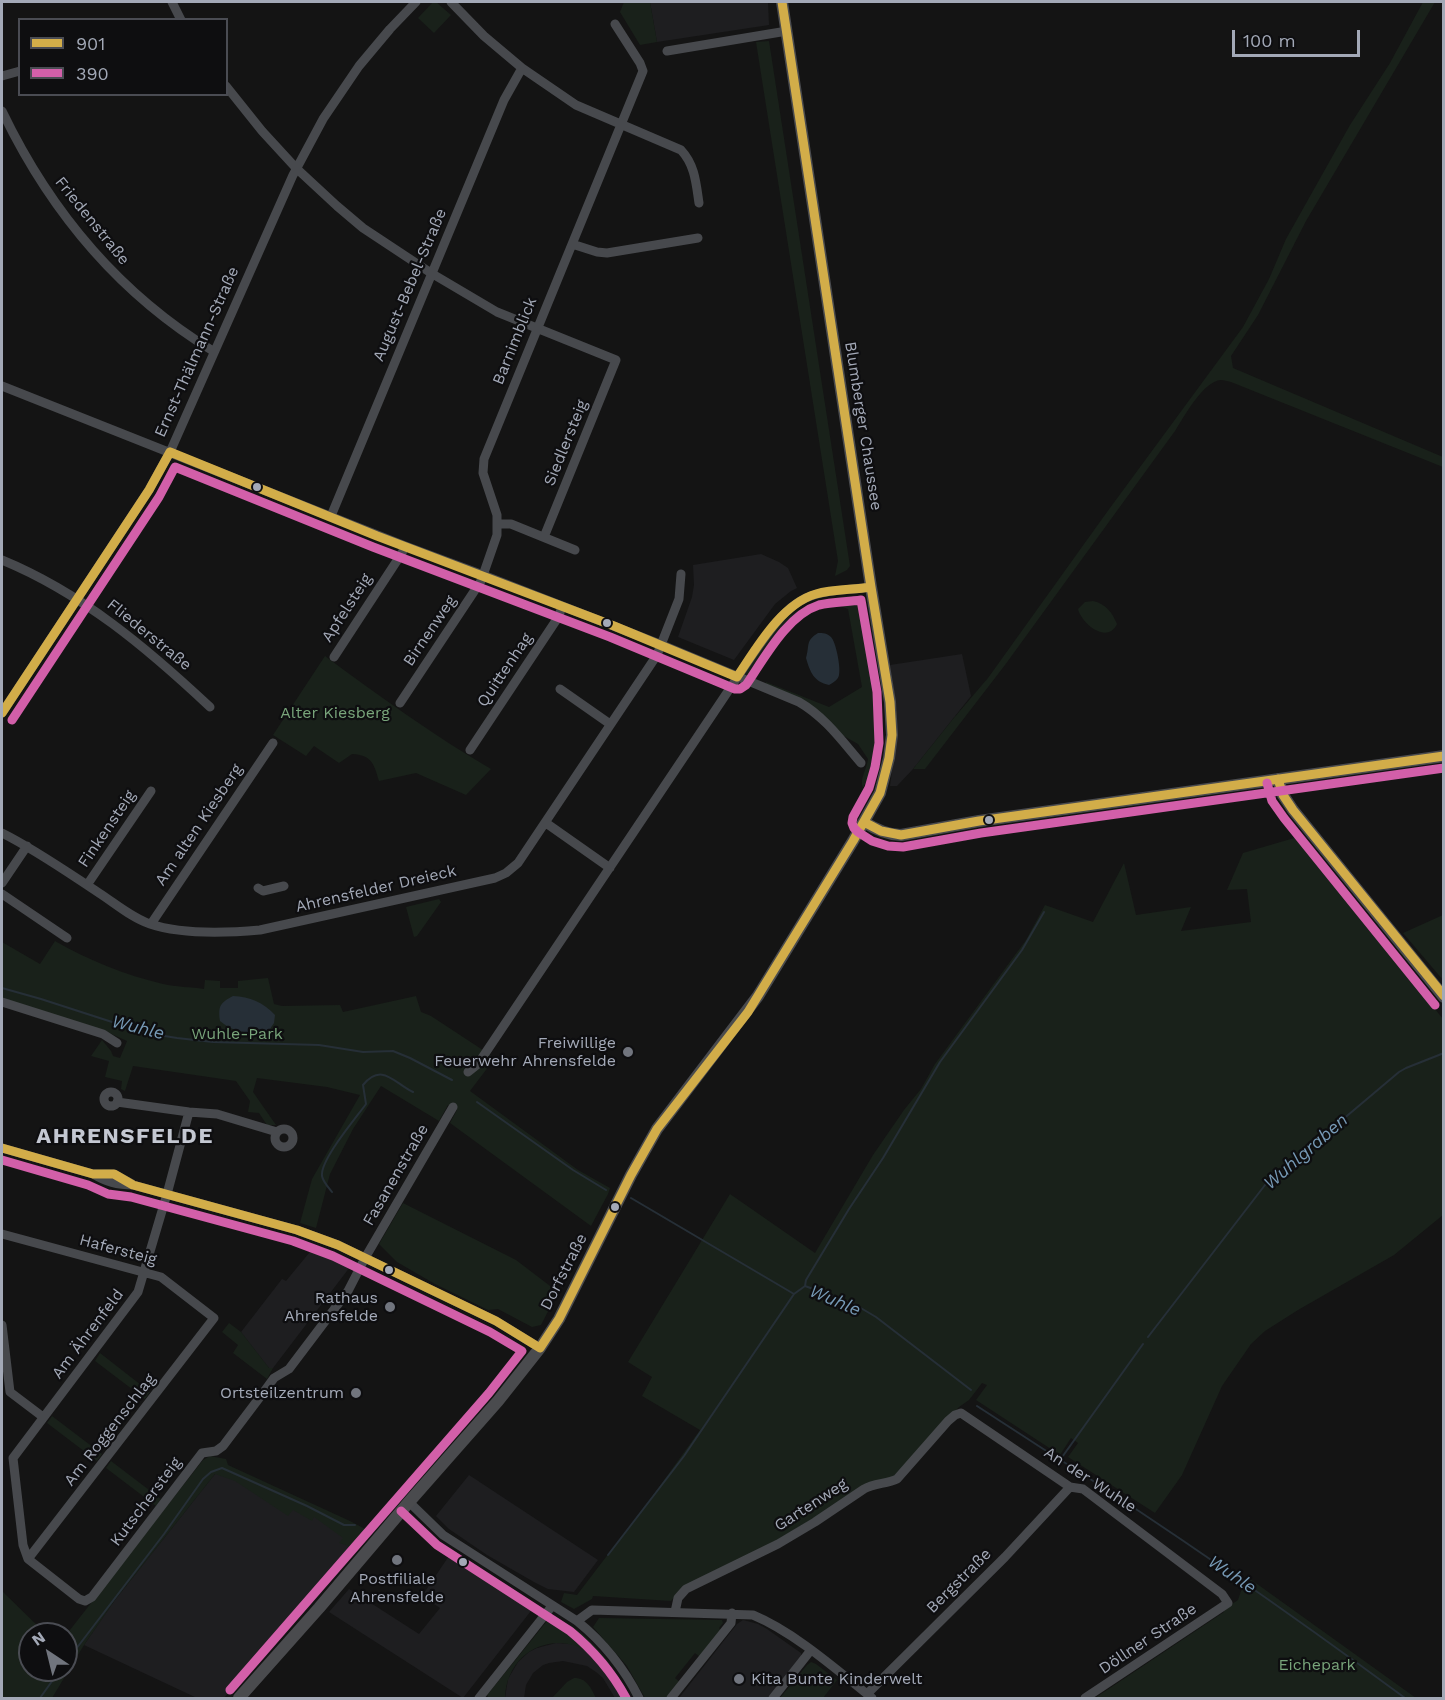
<!DOCTYPE html>
<meta charset="utf-8">
<style>
body{margin:0}
#map{position:relative;width:1445px;height:1700px;overflow:hidden;background:#141414;font-family:"Work Sans",sans-serif}
canvas{display:block}
.frame{position:absolute;inset:0;border:3px solid #a3a9b7;pointer-events:none}
.legend{position:absolute;left:18px;top:18px;width:210px;height:78px;box-sizing:border-box;background:#0e0e10;border:2px solid #4a4c53;margin:0;padding:8px 10px;list-style:none;font-size:18px;color:#a3a9b7}
.legend li{display:flex;align-items:center;gap:12px;height:30px}
.legend b{width:30px;border:2px solid #4a4c53}
.north{position:absolute;left:18px;top:1622px;width:60px;height:60px;box-sizing:border-box;background:#0e0e10;border:2px solid #4a4c53;border-radius:50%;rotate:325deg;font-size:16px;font-weight:700;line-height:24px;text-align:center;color:#a3a9b7}
.north::after{content:'';display:block;margin:auto;width:21px;height:27px;background:#71757e;clip-path:polygon(50% 0,100% 100%,50% 72%,0 100%)}
.scale{position:absolute;left:1232px;top:30px;width:128px;height:27px;box-sizing:border-box;border:3px solid #a3a9b7;border-top:0;padding-left:8px;font-size:18px;line-height:21px;white-space:nowrap;color:#a3a9b7;-webkit-text-stroke:4px #0e0e10;paint-order:stroke}
</style>
<div id="map">
<canvas width="1445" height="1700"></canvas>
<div class="frame"></div>
<ul class="legend">
<li><b style="height:8px;background:#d2ad49"></b>901</li>
<li><b style="height:8px;background:#d25fa9"></b>390</li>
</ul>
<div class="north">N</div>
<div class="scale">100 m</div>
</div>
<script>
const c = document.querySelector('canvas').getContext('2d');
c.lineJoin = 'round';
function paint(path, color) {
  c.fillStyle = color;
  c.fill(path, 'evenodd');
}
function strokePath(path, color, width, dash) {
  c.strokeStyle = color;
  c.lineWidth = width;
  c.lineCap = dash ? 'butt' : 'round';
  c.setLineDash(dash || []);
  c.stroke(path);
}
function label(font, color, halo, rows, align = 'center') {
  c.font = font + ' "Work Sans",sans-serif';
  c.lineWidth = 4.5;
  c.setLineDash([]);
  c.textBaseline = 'middle';
  c.strokeStyle = halo;
  c.fillStyle = color;
  for (const [text, x, y, turn = 0] of rows) {
    c.save();
    c.translate(x, y);
    c.rotate((+turn || 0) * Math.PI / 180);
    c.textAlign = isNaN(turn) ? turn : align;
    if (halo) c.strokeText(text, 0, 0);
    c.fillText(text, 0, 0);
    c.restore();
  }
}
const built = new Path2D(`
 M650,2H768L769,25L657,42Z
 M761,554L779,562L788,568L797,588L791,591L775,604L734,660L678,637L692,597L694,585L693,565Z
 M962,654L971,696L913,769L897,786H890L894,756L897,711L890,665Z
 M314,1247L353,1263L273,1368H269L241,1332L282,1279L286,1281Z
 M222,1468L369,1531L333,1573L300,1614L224,1698H197L84,1645L115,1600L215,1474Z
 M469,1475L598,1560L574,1592L548,1589L534,1582L487,1555L449,1529L436,1516Z
 M453,1550L534,1607L463,1698L329,1612L349,1589L419,1634L440,1608L422,1596Z
 M743,1620L758,1624L767,1629L801,1653V1657L769,1698H679L737,1624Z
 M556,1643L573,1644L581,1647L593,1654L599,1660L606,1671L621,1698H615L603,1678L596,1672L587,1666L563,1661L549,1663L543,1665L533,1673L526,1685L524,1698H505L508,1679L518,1662L529,1652L537,1648Z`);
const green = new Path2D(`
 M433,2H436L451,15L434,33L418,18Z
 M624,2H650L657,42L640,45L620,12Z
 M1423,2H1435L1306,221L1258,315L1231,356L1233,368L1443,457V467L1231,382C1227,381 1224,380 1221,380C1203,381 1184,417 1175,431L1005,665L925,769H913L953,719L988,678L1107,512L1243,327L1269,279L1286,239L1350,125L1390,63Z
 M769,41L850,566L847,570L835,576L838,561L756,42Z
 M847,596L858,598C867,652 891,738 863,788C859,779 867,769 868,759L858,744L842,735L818,711L764,686L766,682L829,707L862,687L848,609L835,604L814,609L791,622L770,646L756,680L748,678L745,672L781,623C800,606 821,600 847,596Z
 M1093,601C1106,604 1112,612 1117,624C1107,645 1081,623 1078,609L1085,602Z
 M325,656C379,696 433,735 491,769L466,795L416,773L379,781C374,764 372,755 352,754L339,763L314,746L306,756L273,735Z
 M1301,836L1356,904L1389,952L1443,1019V1215L1394,1255L1298,1310L1265,1331L1251,1344L1222,1386L1182,1475L1155,1513L1068,1457L1078,1443L1071,1438L1060,1455L976,1400L987,1385L982,1383L969,1400L959,1407L892,1478L833,1507L758,1551L679,1592L671,1601L593,1596L592,1599L574,1609L561,1602L564,1593L577,1595L654,1494L700,1430L642,1396L652,1377L628,1362L730,1194L815,1253L873,1155L904,1110L921,1089L935,1064L1026,940L1045,905L1093,922L1124,863L1136,915L1191,907L1181,931L1251,922L1247,889L1227,890L1243,853Z
 M439,899L441,902L417,936L414,937L406,907Z
 M1443,915V980L1403,933Z
 M55,941C88,960 125,975 163,984C176,987 191,987 204,989L205,980L220,981V988H238V981L268,978L274,1004L282,1006L340,1005L343,1012L416,996L421,1012L431,1016L495,1058L470,1091L578,1170L610,1188L608,1194L591,1226L450,1123L457,1110L448,1105L439,1121L381,1086L353,1129L330,1174L316,1228L300,1223L312,1179L360,1095L327,1087L257,1078L253,1092L276,1125H267L259,1113L248,1112L250,1101L236,1081L133,1066L125,1091L121,1089L122,1081L105,1077L109,1061L91,1056L102,1040L111,1051L113,1056L120,1058L127,1041L107,1032L2,998V942L40,964Z
 M403,1203L516,1260L558,1292L541,1325L532,1327L498,1309L488,1310L435,1284L397,1262L379,1244Z
 M229,1323L241,1332L269,1368H273L267,1379L233,1353L238,1345L222,1332Z
 M100,1353L150,1392L145,1399L95,1361Z
 M52,1416L102,1454L97,1461L47,1423Z
 M210,1456L226,1459L228,1465L350,1521L369,1531L355,1548L339,1543L343,1538L314,1517L312,1521L293,1510L288,1516L235,1481L215,1474L115,1600L84,1645L52,1698H2V1591L46,1634H30V1670H66V1635L203,1460Z
 M111,1461L161,1499L156,1506L106,1468Z
 M1246,1576L1416,1698H1095L1224,1612L1223,1610L1238,1600Z
 M599,1618L722,1620L723,1623L719,1628L721,1631L700,1657L695,1653L675,1678L680,1682L667,1698H645L627,1666L593,1627Z
 M554,1619C577,1624 596,1646 610,1664V1668L606,1671C575,1622 507,1641 505,1698H489L487,1695L547,1621L549,1623Z
 M811,1662L816,1664L837,1680L823,1698H780L807,1665Z
 M574,1678C587,1678 591,1688 596,1698H552L567,1682Z`);
const water = new Path2D(`
 M818,633C823,633 827,633 831,637C836,642 841,668 839,675C838,680 834,682 829,685C814,682 810,672 806,658C810,645 805,641 818,633Z
 M233,996C250,997 263,1002 275,1015L274,1023L268,1032C250,1034 234,1033 220,1021C218,1006 220,1003 233,996Z`);
const stream = new Path2D(`
 M2,988L41,999L146,1033L177,1038L213,1042L319,1045L363,1052L393,1051L410,1058L452,1080
 M477,1102L573,1170L606,1190
 M332,1192C329,1188 323,1182 322,1176C320,1160 356,1118 366,1104L363,1085C382,1062 394,1083 413,1092
 M631,1198L794,1294L805,1286L854,1304L876,1317L971,1390
 M805,1286L806,1280L849,1209L883,1158L940,1062L1022,950L1044,912
 M1148,1337L1265,1185L1399,1072L1406,1068L1444,1053
 M977,1406L1051,1454
 M1056,1457C1175,1533 1291,1614 1405,1698
 M1060,1460L1143,1344
 M608,1555L684,1456L794,1294
 M66,1662L164,1534L203,1479L211,1472L222,1468L307,1506L344,1525H355
 M40,1698L60,1670`);
const minor = new Path2D(`
 M172,2L181,20
 M451,2L484,36L522,68L576,105L681,150C695,165 696,183 699,203
 M667,51L787,31
 M2,76L20,71
 M226,86L262,131L296,168L337,206L363,228L431,273L497,312L616,360L544,537
 M2,111C50,211 118,293 213,351
 M572,244L597,252L607,253L698,238
 M2,386L405,546L483,575L662,645L799,702C825,717 842,741 861,763
 M331,516L504,100L522,68
 M497,524H511L575,550
 M2,560C82,593 147,648 210,707
 M334,657L402,553L405,546
 M560,689L610,724
 M400,703L481,581L497,535V515L483,473L484,459L643,71L640,63L615,24
 M2,713L149,490L170,452L293,175L323,119L359,66L390,29L416,2
 M470,750L559,616L562,606
 M546,823L610,868
 M2,833C36,850 67,872 99,893C116,904 132,918 150,924C183,935 226,933 260,930L495,878L506,873L518,863L657,655L679,599L681,574
 M2,883L27,846
 M87,885L151,791
 M258,888L263,891L284,886
 M2,894L67,938
 M151,924L273,743
 M2,1002L103,1034L117,1043
 M468,1072L478,1064L751,657C768,634 785,603 814,595C832,589 852,590 871,587
 M104 1099a7 7 0 1 1 14 0a7 7 0 1 1-14 0Z
 M117,1102L189,1112L217,1114L277,1132
 M189,1112L167,1194L138,1292L13,1458L23,1545L28,1559L79,1599L85,1601L92,1597L202,1453L216,1451L223,1446L266,1389L274,1378L289,1369L348,1291L365,1258L453,1107
 M275 1138a9 9 0 1 1 18 0a9 9 0 1 1-18 0Z
 M2,1148L93,1174C106,1182 117,1185 133,1185L297,1230L338,1245L496,1321L540,1348
 M93,1174H114L132,1184
 M2,1234L161,1277L214,1318L28,1559
 M2,1325L10,1392L43,1417
 M409,1502L443,1535L577,1621C603,1642 624,1668 639,1698
 M675,1612L678,1598L686,1589L778,1544L815,1522L864,1489C874,1483 887,1484 897,1479L948,1421L955,1415L961,1413L1070,1487L1083,1489L1222,1594L1228,1603L1085,1698
 M577,1621L592,1610L753,1615C794,1632 837,1670 872,1698
 M867,1694L1005,1557L1070,1487
 M479,1698L552,1606
 M671,1698L731,1623L732,1613
 M773,1698L811,1650`);
const major = new Path2D(`
 M1278,779L1283,795L1293,810L1444,997
 M864,822C875,829 887,835 901,835L979,821L1444,756
 M239,1698L319,1608L409,1502L498,1401L540,1348L559,1319L631,1175L657,1129L758,996L853,841L880,793L889,758L892,735L890,702L871,587L782,2`);
const bus1 = new Path2D(`
 M170,452L377,536L614,626L737,677
 M737,677C756,649 781,604 816,594C833,589 853,590 871,587
 M2,713L149,490L170,452
 M1278,779L1283,795L1293,810L1444,996
 M864,822L881,831L901,835L979,821L1444,756
 M2,1148L93,1174H114L133,1185L297,1230L338,1245L496,1321L540,1348
 M540,1348L559,1319L631,1175L657,1129L748,1012L853,841L880,793L889,758L892,735L890,702L871,587L782,2`);
const bus2 = new Path2D(`
 M12,720L159,497L175,467L373,547L610,637L735,689H740L746,685C764,659 787,615 819,605C832,602 847,602 861,600L877,692L879,743L875,767L869,788L853,817L852,823L854,828L858,832L872,841L888,846L903,847L981,833L1444,768
 M1267,783L1272,801L1284,818L1435,1005
 M2,1160L88,1185L108,1194L131,1197L293,1241L333,1256L490,1332L522,1351L489,1393L230,1690
 M401,1511L437,1545L570,1631C593,1650 612,1672 626,1698`);
const markers = [
 [257,487,5,"#a3a9b7"],
 [607,623,5,"#a3a9b7"],
 [989,820,5,"#a3a9b7"],
 [628,1052,6,"#71757e"],
 [615,1207,5,"#a3a9b7"],
 [389,1270,5,"#a3a9b7"],
 [390,1307,6,"#71757e"],
 [356,1393,6,"#71757e"],
 [397,1560,6,"#71757e"],
 [463,1562,5,"#a3a9b7"],
 [739,1679,6,"#71757e"]
];
const streetNames = [
 ["Friedenstraße",92,221,51],
 ["August-Bebel-Straße",410,285,-67],
 ["Barnimblick",515,341,-68],
 ["Ernst-Thälmann-Straße",197,352,-66],
 ["Blumberger Chaussee",863,426,81],
 ["Siedlersteig",566,443,-68],
 ["Apfelsteig",347,608,-57],
 ["Birnenweg",430,631,-56],
 ["Fliederstraße",149,635,39],
 ["Quittenhag",505,670,-56],
 ["Am alten Kiesberg",199,825,-56],
 ["Finkensteig",107,829,-56],
 ["Ahrensfelder Dreieck",376,889,-13],
 ["Fasanenstraße",396,1175,-60],
 ["Hafersteig",118,1250,15],
 ["Dorfstraße",564,1272,-63],
 ["Am Ährenfeld",88,1334,-53],
 ["Am Roggenschlag",110,1430,-52],
 ["An der Wuhle",1090,1480,33],
 ["Kutschersteig",146,1502,-53],
 ["Gartenweg",811,1505,-33],
 ["Bergstraße",959,1581,-45],
 ["Döllner Straße",1148,1639,-34]
];
const parkNames = [
 ["Alter Kiesberg",335,713],
 ["Wuhle-Park",237,1034],
 ["Eichepark",1317,1665]
];
const poiNames = [
 ["Freiwillige",616,1043],
 ["Feuerwehr Ahrensfelde",616,1061],
 ["Rathaus",378,1298],
 ["Ahrensfelde",378,1316],
 ["Ortsteilzentrum",344,1393],
 ["Postfiliale",397,1579,"center"],
 ["Ahrensfelde",397,1597,"center"],
 ["Kita Bunte Kinderwelt",751,1679,"left"]
];
const waterNames = [
 ["Wuhle",138,1028,14],
 ["Wuhlgraben",1306,1152,-41],
 ["Wuhle",835,1301,23],
 ["Wuhle",1232,1575,34]
];
const districtNames = [
 ["AHRENSFELDE",125,1137]
];
paint(built, '#1e1e20');
paint(green, '#19211a');
paint(water, '#262f37');
strokePath(stream, '#262f37', 2);
strokePath(minor, '#47494d', 9);
strokePath(major, '#4a4b4e', 12);
strokePath(bus1, '#d2ad49', 9);
strokePath(bus2, '#d25fa9', 9);
for (const [x, y, r, color] of markers) {
  const dot = new Path2D();
  dot.arc(x, y, r, 0, 2 * Math.PI);
  c.fillStyle = color;
  c.fill(dot);
  strokePath(dot, '#0e0e10', 2);
}
label('16px', '#a3a9b7', '#0e0e10', streetNames);
label('16px', '#78a47a', '#0e0e10', parkNames);
label('16px', '#a3a9b7', '#0e0e10', poiNames, 'right');
label('italic 18px', '#7699b5', '#0e0e10', waterNames);
c.letterSpacing = '1.5px';
label('bold 22px', '#c4c8d2', '#0e0e10', districtNames);
c.letterSpacing = '0px';
</script>
